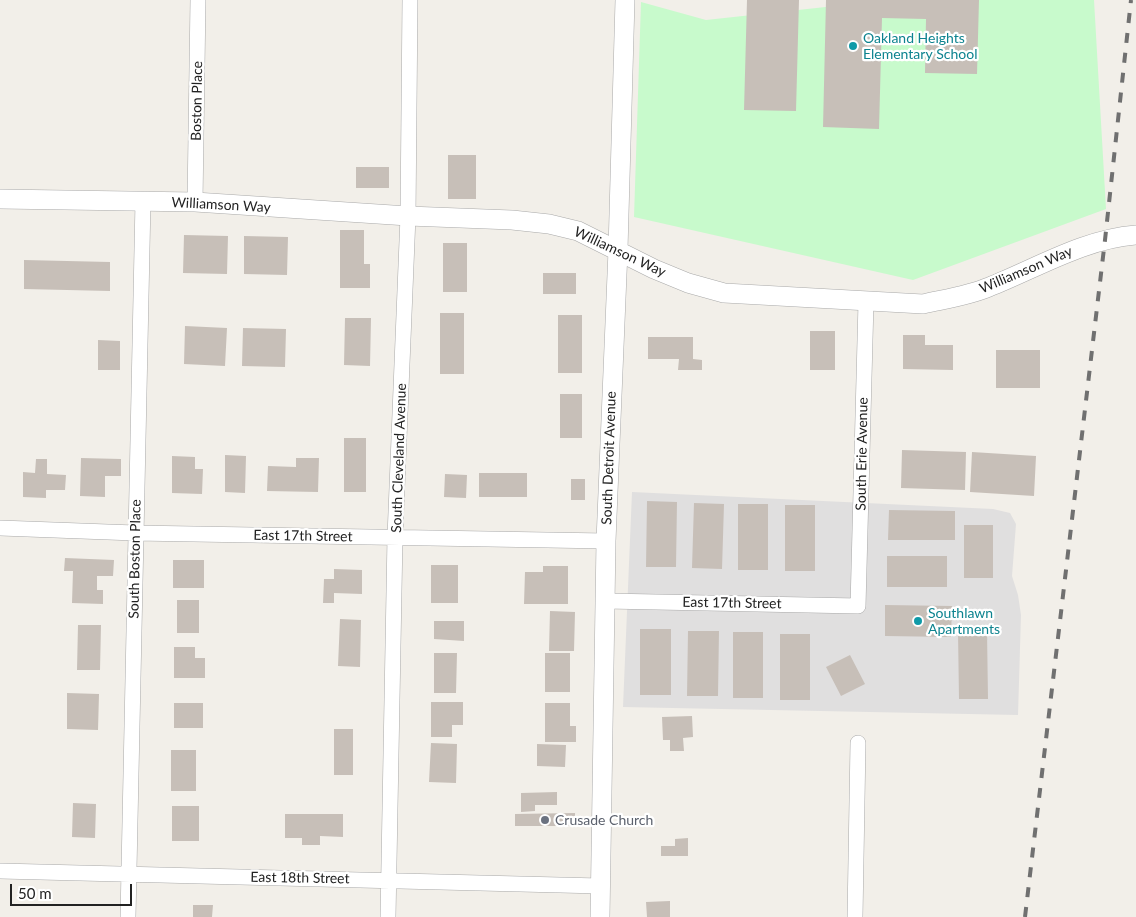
<!DOCTYPE html>
<style>
body{margin:0}
#map{position:relative;width:1136px;height:917px;overflow:hidden;background:#f2efe9;font-family:Lato,sans-serif}
canvas{display:block}
.scale{position:absolute;left:10px;top:884px;width:122px;height:22px;box-sizing:border-box;border:2px solid #222;border-top:0;padding-left:6px;font-size:15px;line-height:18px;white-space:nowrap;color:#222;-webkit-text-stroke:4px #fff;paint-order:stroke}
</style>
<div id="map">
<canvas width="1136" height="917"></canvas>
<div class="scale">50 m</div>
</div>
<script>
const c = document.querySelector('canvas').getContext('2d');
c.lineJoin = 'round';
function paint(path, color) {
  c.fillStyle = color;
  c.fill(path, 'evenodd');
}
function strokePath(path, color, width, dash) {
  c.strokeStyle = color;
  c.lineWidth = width;
  c.lineCap = dash ? 'butt' : 'round';
  c.setLineDash(dash || []);
  c.stroke(path);
}
function label(font, color, halo, rows, align = 'center') {
  c.font = font + ' Lato,sans-serif';
  c.lineWidth = 4.5;
  c.setLineDash([]);
  c.textBaseline = 'middle';
  c.strokeStyle = halo;
  c.fillStyle = color;
  for (const [text, x, y, turn = 0] of rows) {
    c.save();
    c.translate(x, y);
    c.rotate((+turn || 0) * Math.PI / 180);
    c.textAlign = isNaN(turn) ? turn : align;
    if (halo) c.strokeText(text, 0, 0);
    c.fillText(text, 0, 0);
    c.restore();
  }
}
const residential = new Path2D(`
 M632,492L993,509L1010,513L1016,524L1012,576L1018,595L1021,615L1018,715L623,707Z`);
const park = new Path2D(`
 M890,0H1094L1106,209L913,280L634,217L641,2L706,20Z`);
const building = new Path2D(`
 M747,0H799L796,111L744,110Z
 M826,0H979L977,74L925,73L926,19L882,18L879,129L823,127Z
 M448,155H476V199H448Z
 M356,167H389V188H356Z
 M340,230H364V264H370V288H340Z
 M184,235L228,236L227,274L183,273Z
 M244,236L288,237L287,275L244,274Z
 M443,243H467V292H443Z
 M24,260L110,262V291L24,289Z
 M543,273H576V294H543Z
 M440,313H464V374H440Z
 M558,315H582V373H558Z
 M345,318H371L370,366L344,365Z
 M185,326L227,328L225,366L184,364Z
 M243,328L286,329L285,367L242,366Z
 M810,331H835V370H810Z
 M903,335H925V345H953V370L903,369Z
 M648,337H693V359L702,360V370H678L679,359H648Z
 M98,340L120,341V370H98Z
 M996,350H1040V388H996Z
 M560,394H582V438H560Z
 M344,438H366V492H344Z
 M902,450L966,452L965,490L901,488Z
 M972,452L1036,456L1034,496L970,492Z
 M225,455L246,456L245,493L225,492Z
 M172,456L195,457V469H203L202,494L172,493Z
 M81,458L121,459V476H105V497L80,496Z
 M296,458H319L318,492L267,491L268,466L296,467Z
 M36,459H47V474L66,475L65,490H46V498L23,497V472L35,473Z
 M479,473H527V497H479Z
 M445,474L467,475L466,498L444,497Z
 M571,479H585V500H571Z
 M647,501L677,502L676,567H646Z
 M694,503L724,504L722,569L692,568Z
 M738,504H768V570H738Z
 M785,505H815V571H785Z
 M889,510L955,511V540H888Z
 M964,525H993V578H964Z
 M887,556H947V587H887Z
 M65,558L114,560L113,576H97V590H103V604L72,603L73,571H64Z
 M173,560H204V588H173Z
 M431,565H458V603H431Z
 M543,566H568V604H524L525,572H543Z
 M334,569L362,570V594L334,593V603H323L324,579H334Z
 M177,600H199V633H177Z
 M885,605L952,606L951,637L885,636Z
 M550,611L575,612L574,651H549Z
 M340,619L361,620L360,667L338,666Z
 M434,621H464V641L434,639Z
 M78,625H101L100,670H77Z
 M640,629H671V695H640Z
 M688,631H719L718,696H687Z
 M958,631H987L988,699H959Z
 M733,632H763V698H733Z
 M780,634H810V700H780Z
 M174,647H195V658H205V678H174Z
 M434,653H457L456,693H434Z
 M545,653H570V692H545Z
 M850,655L865,684L841,696L826,667Z
 M67,693L99,694L98,730L67,729Z
 M431,702H463V725H452V737H431Z
 M174,703H203V728H174Z
 M545,703H570V726H576V742H545Z
 M692,716L693,737L683,738L684,751H670V740H663L662,717Z
 M334,729H353V775H334Z
 M431,743L457,744L456,783L429,782Z
 M537,744L566,745L565,767L537,766Z
 M171,750H196V791H171Z
 M557,792V805H535V811L521,812V793Z
 M73,803L96,804L95,838L72,837Z
 M172,806H199V841H172Z
 M575,813V826H515V814Z
 M285,814H343V837L320,836V845H302V838H285Z
 M688,838V856H661V846H675V839Z
 M670,901V917H647L646,902Z
 M193,905H213L212,917H193Z`);
const minor = new Path2D(`
 M195,202L198,0
 M0,528L135,533L606,541
 M606,601L858,606L866,302
 M0,871L600,886
 M128,917L143,201
 M388,917L395,537L408,216L410,0
 M855,917L858,743`);
const tertiary = new Path2D(`
 M0,199L195,202L408,216L512,220L549,224L578,231L654,269L688,283L724,293L923,304C945,299 968,296 989,287C1037,268 1084,239 1136,235
 M600,917L606,541L618,250L625,0`);
const rail = new Path2D(`
 M1025,917L1105,240L1131,0`);
const markers = [
 [853,46,5,"#0f9aa8"],
 [918,621,5,"#0f9aa8"],
 [545,820,5,"#6b7280"]
];
const cultureNames = [
 ["Oakland Heights",863,38],
 ["Elementary School",863,54],
 ["Southlawn",928,613],
 ["Apartments",928,629]
];
const streetNames = [
 ["Boston Place",197,101,-89],
 ["Williamson Way",221,205,3],
 ["Williamson Way",620,252,25],
 ["Williamson Way",1026,270,-23],
 ["South Erie Avenue",862,454,-89],
 ["South Cleveland Avenue",399,458,-88],
 ["South Detroit Avenue",609,458,-88],
 ["East 17th Street",303,536,1],
 ["South Boston Place",135,559,-89],
 ["East 17th Street",732,603,1],
 ["East 18th Street",300,878,1]
];
const worshipNames = [
 ["Crusade Church",555,820]
];
paint(residential, '#e0dfdf');
paint(park, '#c8facc');
paint(building, '#c7bfb8');
strokePath(minor, '#a9a9a9', 16);
strokePath(tertiary, '#a9a9a9', 20);
strokePath(minor, '#fff', 15);
strokePath(tertiary, '#fff', 19);
strokePath(rail, '#707070', 4, [10, 10]);
for (const [x, y, r, color] of markers) {
  const dot = new Path2D();
  dot.arc(x, y, r, 0, 2 * Math.PI);
  c.fillStyle = color;
  c.fill(dot);
  strokePath(dot, '#fff', 2);
}
label('14px', '#0d838f', '#fff', cultureNames, 'left');
label('14px', '#222', '#fff', streetNames);
label('14px', '#5b616d', '#fff', worshipNames, 'left');
</script>
